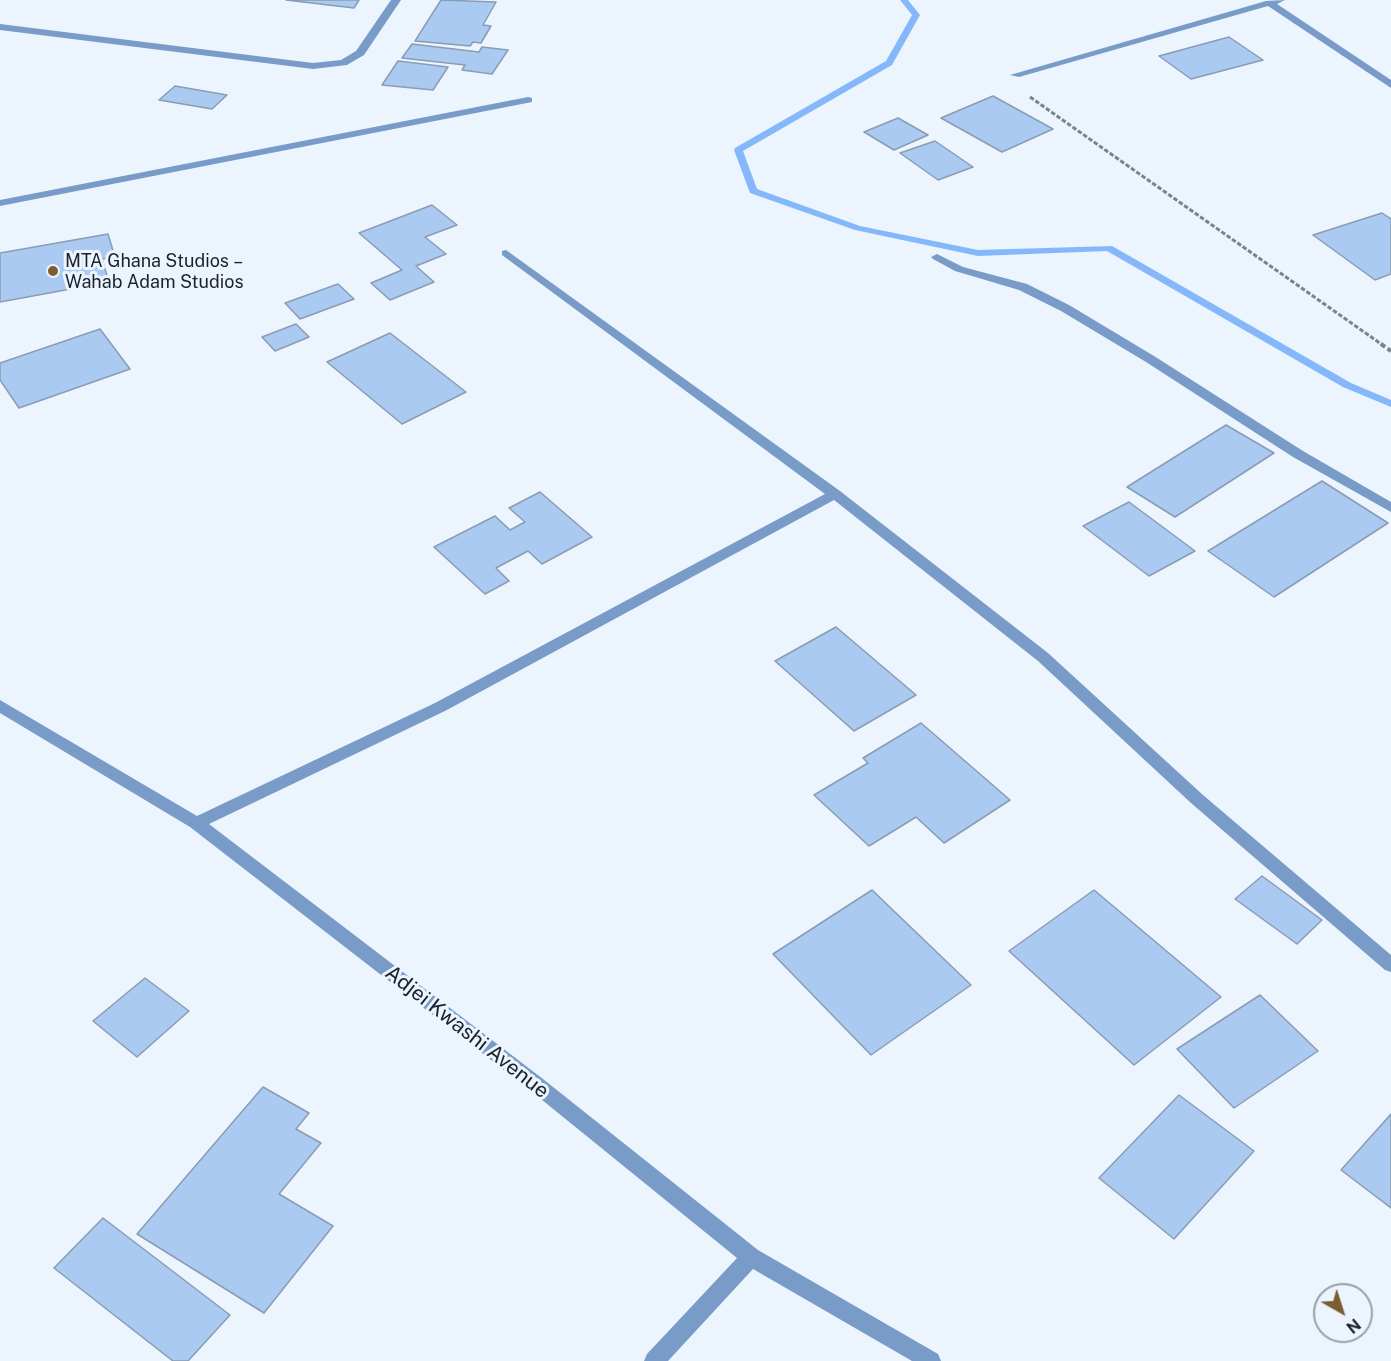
<!DOCTYPE html>
<meta charset="utf-8">
<style>
body{margin:0}
#map{position:relative;width:1391px;height:1361px;overflow:hidden;background:#ecf4fe;font-family:"Public Sans",sans-serif}
canvas{display:block}
.north{position:absolute;left:1313px;top:1283px;width:60px;height:60px;box-sizing:border-box;background:#ecf4fe;border:2px solid #98a0aa;border-radius:50%;rotate:141deg;font-size:16px;font-weight:700;line-height:24px;text-align:center;color:#1b222b}
.north::after{content:'';display:block;margin:auto;width:21px;height:27px;background:#7a5d31;clip-path:polygon(50% 0,100% 100%,50% 72%,0 100%)}
</style>
<div id="map">
<canvas width="1391" height="1361"></canvas>
<div class="north">N</div>
</div>
<script>
const c = document.querySelector('canvas').getContext('2d');
c.lineJoin = 'round';
function paint(path, color) {
  c.fillStyle = color;
  c.fill(path, 'evenodd');
}
function strokePath(path, color, width, dash) {
  c.strokeStyle = color;
  c.lineWidth = width;
  c.lineCap = dash ? 'butt' : 'round';
  c.setLineDash(dash || []);
  c.stroke(path);
}
function label(font, color, halo, rows, align = 'center') {
  c.font = font + ' "Public Sans",sans-serif';
  c.lineWidth = 6;
  c.setLineDash([]);
  c.textBaseline = 'middle';
  c.strokeStyle = halo;
  c.fillStyle = color;
  for (const [text, x, y, turn = 0] of rows) {
    c.save();
    c.translate(x, y);
    c.rotate((+turn || 0) * Math.PI / 180);
    c.textAlign = isNaN(turn) ? turn : align;
    if (halo) c.strokeText(text, 0, 0);
    c.fillText(text, 0, 0);
    c.restore();
  }
}
const stream = new Path2D(`
 M900,0H908L920,15L892,65L743,151L757,189L860,226L978,250L1112,246L1351,383L1391,400V407L1343,387L1107,251L978,256L855,230L750,193L734,150L735,148L886,61L912,15Z`);
const building = new Path2D(`
 M286,0H359L354,8Z
 M441,0L496,2L483,25L491,26L481,43L473,42L470,46L415,41Z
 M1229,37L1263,60L1191,79L1159,56Z
 M412,44L479,52L482,47L508,50L492,74L462,70L465,65L402,58Z
 M398,61L448,67L433,90L382,85Z
 M175,86L227,95L212,109L159,100Z
 M993,96L1053,129L1002,152L941,118Z
 M898,118L928,135L894,150L864,132Z
 M935,141L973,167L938,180L900,153Z
 M432,205L457,225L425,237L446,254L416,266L434,282L390,300L371,283L402,270L359,233Z
 M1382,213L1391,219V274L1375,280L1313,235Z
 M108,234L115,257L102,259L109,282L0,302V253Z
 M338,284L354,299L300,319L285,303Z
 M296,324L309,337L275,351L262,337Z
 M100,329L130,369L19,408L0,380V363Z
 M390,333L466,392L402,424L327,362Z
 M1226,425L1274,453L1175,517L1127,487Z
 M1322,481L1388,523L1274,597L1208,551Z
 M540,492L592,537L542,564L528,551L496,568L509,581L485,594L434,547L495,516L510,530L525,522L509,508Z
 M1129,502L1195,551L1149,576L1083,526Z
 M836,627L916,695L854,731L775,661Z
 M921,723L1010,800L944,843L916,817L869,846L814,795L868,763L863,758Z
 M1262,876L1322,920L1297,944L1235,899Z
 M872,890L971,985L871,1055L773,954Z
 M1094,890L1221,997L1134,1065L1009,951Z
 M145,978L189,1011L137,1057L93,1021Z
 M1260,995L1318,1051L1234,1108L1177,1049Z
 M263,1087L309,1113L296,1129L321,1143L279,1194L333,1226L264,1313L137,1234Z
 M1179,1095L1254,1151L1174,1239L1099,1178Z
 M1391,1114V1208L1341,1170Z
 M103,1218L230,1315L188,1361H173L54,1268Z`);
const pathFar1 = new Path2D(`
 M1030,97L1384,346`);
const path = new Path2D(`
 M1381,344L1391,351`);
const lane = new Path2D(`
 M391,0H401L364,55L347,65L313,69L0,30V24L313,63L341,60L356,51Z
 M528,97L532,98V102L0,206V200Z`);
const street = new Path2D(`
 M1285,0L1277,4L1391,80V88L1268,6L1019,77L1010,75L1266,1Z
 M506,250L840,491L1048,653L1203,795L1391,955V972L1385,970L1191,803L1038,661L834,500L445,711L209,824L543,1079L758,1250L938,1354L941,1361H912L753,1269L668,1361H644L647,1354L737,1258L531,1091L190,827L0,713V700L197,816L435,703L825,494L502,255V251Z
 M937,254L963,267L1027,284L1069,305L1154,356L1303,451L1391,502V512L1293,457L1146,362L1061,311L1019,290L955,271L933,259L931,257Z`);
const markers = [
 [53,271,6,"#7a5d31"]
];
const farPoinames = [
 ["MTA Ghana Studios –",65,261],
 ["Wahab Adam Studios",65,282]
];
const streetNames = [
 ["Adjei Kwashi Avenue",467,1032,38]
];
paint(stream, '#85b8fa');
paint(building, '#abcaf2');
strokePath(building, '#8a9cb3', 1.5);
strokePath(pathFar1, '#7c838d', 3, [4.5, 2]);
strokePath(path, '#7c838d', 4, [5, 3]);
paint(lane, '#799bc8');
paint(street, '#799bc8');
for (const [x, y, r, color] of markers) {
  const dot = new Path2D();
  dot.arc(x, y, r, 0, 2 * Math.PI);
  c.fillStyle = color;
  c.fill(dot);
  strokePath(dot, '#ecf4fe', 2);
}
label('18px', '#1b222b', '#ecf4fe', farPoinames, 'left');
label('21px', '#1b222b', '#ecf4fe', streetNames);
</script>
